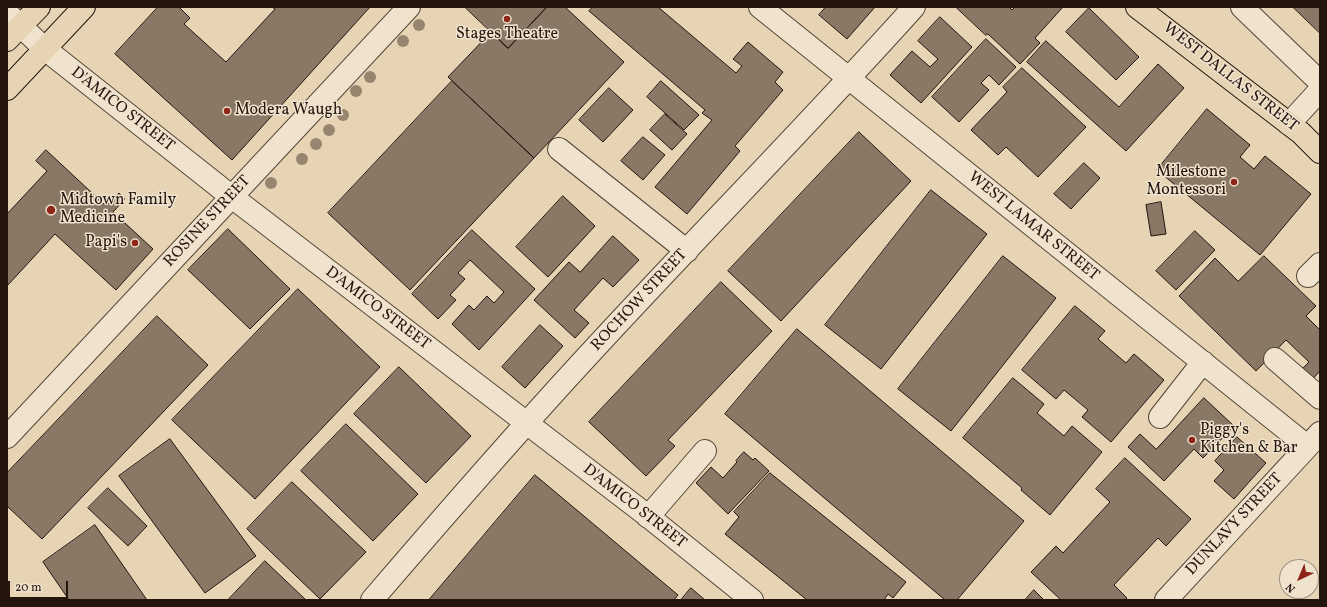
<!DOCTYPE html>
<style>
body{margin:0}
#map{position:relative;width:1327px;height:607px;overflow:hidden;background:#e7d4b4;font-family:Vollkorn,serif}
canvas{display:block}
.frame{position:absolute;inset:0;border:8px solid #24150f;pointer-events:none}
.north{position:absolute;left:1279px;top:559px;width:40px;height:40px;box-sizing:border-box;background:#efe3ce;border:1px solid #9e9182;border-radius:50%;rotate:224deg;font-size:11px;font-weight:700;line-height:16px;text-align:center;color:#24150f}
.north::after{content:'';display:block;margin:auto;width:14px;height:18px;background:#8f2418;clip-path:polygon(50% 0,100% 100%,50% 72%,0 100%)}
.scale{position:absolute;left:8px;top:581px;width:60px;height:18px;box-sizing:border-box;border:2px solid #24150f;border-top:0;padding-left:5px;font-size:12px;line-height:14px;white-space:nowrap;color:#24150f;-webkit-text-stroke:3px #efe3ce;paint-order:stroke}
</style>
<div id="map">
<canvas width="1327" height="607"></canvas>
<div class="frame"></div>
<div class="north">N</div>
<div class="scale">20 m</div>
</div>
<script>
const c = document.querySelector('canvas').getContext('2d');
c.lineJoin = 'round';
function paint(path, color) {
  c.fillStyle = color;
  c.fill(path, 'evenodd');
}
function strokePath(path, color, width, dash) {
  c.strokeStyle = color;
  c.lineWidth = width;
  c.lineCap = dash ? 'butt' : 'round';
  c.setLineDash(dash || []);
  c.stroke(path);
}
function label(font, color, halo, rows, align = 'center') {
  c.font = font + ' Vollkorn,serif';
  c.lineWidth = 3;
  c.setLineDash([]);
  c.textBaseline = 'middle';
  c.strokeStyle = halo;
  c.fillStyle = color;
  for (const [text, x, y, turn = 0] of rows) {
    c.save();
    c.translate(x, y);
    c.rotate((+turn || 0) * Math.PI / 180);
    c.textAlign = isNaN(turn) ? turn : align;
    if (halo) c.strokeText(text, 0, 0);
    c.fillText(text, 0, 0);
    c.restore();
  }
}
const building = new Path2D(`
 M158,7H179L190,18L184,24L226,62L275,9L272,7H370L232,160L115,54Z
 M465,7H547L508,48Z
 M547,7H565L624,62L534,158L448,77L491,32L508,48Z
 M593,7H658L736,73L742,66L733,59L748,42L783,72L775,82L783,90L735,146L740,151L687,214L655,187L712,120L702,113L705,110L589,11Z
 M826,7H875L847,39L819,15Z
 M956,7H1009L1012,10L1015,7H1063L1035,38L1040,43L1020,64L988,34L986,35Z
 M1293,7H1320V33Z
 M1089,8L1139,57L1116,80L1066,32Z
 M940,17L972,47L921,103L890,75L912,51L930,67L938,59L918,41Z
 M986,39L1016,67L999,85L989,75L981,83L989,90L959,122L932,97Z
 M1046,41L1119,107L1158,64L1184,88L1126,151L1027,62Z
 M1022,68L1086,127L1038,177L1006,147L998,155L971,130L1007,92L1003,87Z
 M452,81L534,158L410,290L328,213Z
 M661,81L699,115L684,130L647,97Z
 M609,88L633,110L603,142L579,120Z
 M1207,109L1250,145L1240,157L1254,169L1265,156L1311,194L1260,255L1157,170Z
 M665,114L687,134L672,150L650,130Z
 M859,132L911,181L781,321L728,271Z
 M643,137L665,155L643,180L621,161Z
 M46,150L106,206L119,193L125,199L113,212L153,249L116,290L55,234L7,286V214L47,171L36,161Z
 M1084,163L1100,178L1071,209L1054,194Z
 M931,190L987,234L881,369L825,325Z
 M563,196L595,226L548,277L516,247Z
 M1161,202L1166,234L1151,236L1146,205Z
 M228,229L290,289L250,329L188,270Z
 M472,230L535,289L479,350L452,324L469,305L474,310L487,296L494,303L504,292L470,260L458,273L465,279L450,295L456,300L438,319L412,294Z
 M1195,231L1215,250L1176,290L1156,271Z
 M613,236L639,260L613,287L603,278L574,310L589,323L575,338L534,300L569,262L580,272Z
 M1003,256L1056,298L951,431L898,389Z
 M1264,256L1316,306L1306,316L1320,330V371L1308,384L1297,374L1309,362L1286,340L1256,371L1179,296L1215,258L1238,281Z
 M721,282L772,331L668,440L675,446L646,476L589,422Z
 M298,289L380,367L255,499L172,420Z
 M1075,306L1105,331L1098,339L1126,363L1134,354L1164,380L1111,442L1082,417L1088,410L1064,390L1056,399L1022,370Z
 M157,316L208,365L42,539L7,506V473Z
 M540,325L563,346L525,388L502,367Z
 M797,329L1024,521L957,600H945L725,414Z
 M399,367L471,436L426,483L354,414Z
 M1013,378L1044,404L1037,413L1064,436L1072,426L1102,452L1050,515L1021,490L1022,488L963,438Z
 M1204,398L1234,426L1203,458L1194,449L1164,481L1128,447L1140,434L1156,449Z
 M346,424L418,494L373,541L301,471Z
 M1237,437L1266,463L1234,499L1214,481L1224,470L1215,461Z
 M170,439L256,556L205,593L119,476Z
 M744,452L753,460L755,458L769,471L728,514L696,483L711,467L723,478L737,462L736,461Z
 M1125,458L1191,519L1166,546L1158,538L1114,585L1127,598L1125,600H1061L1031,572L1056,546L1063,553L1110,502L1096,489Z
 M770,473L906,582L893,598L888,594L884,600H807L725,534L739,517L734,512Z
 M535,475L678,595L674,600H429Z
 M292,482L366,552L320,599L247,529Z
 M108,488L147,526L128,546L88,508Z
 M95,525L147,600H69L43,562Z
 M265,561L306,600H228Z
 M691,588L705,600H681Z
 M1034,590L1044,600H1025Z`);
const minor = new Path2D(`
 M760,7L1307,446
 M1242,7L1320,82
 M7,13L45,49L232,197L644,513L752,600
 M1289,124L1320,90
 M559,149L687,251
 M1308,276L1320,264
 M1275,359L1320,398
 M1160,417L1203,362
 M7,437L409,7
 M648,517L705,451
 M372,600C445,515 518,431 594,349C700,234 810,123 914,7
 M1166,600L1320,433`);
const major = new Path2D(`
 M1137,7L1301,133L1320,152
 M7,40L39,7
 M7,89L84,7`);
const trees = [
 [419,25],
 [403,41],
 [370,77],
 [356,91],
 [343,115],
 [329,130],
 [316,144],
 [302,159],
 [271,183]
];
const markers = [
 [507,19,4,"#8f2418"],
 [227,111,4,"#8f2418"],
 [1234,182,4,"#8f2418"],
 [51,210,5,"#8f2418"],
 [135,243,4,"#8f2418"],
 [1192,440,4,"#8f2418"]
];
const poiNames = [
 ["Stages Theatre",507,35,"center"],
 ["Modera Waugh",235,111],
 ["Milestone",1226,173,"right"],
 ["Montessori",1226,191,"right"],
 ["Midtown Family",60,201],
 ["Medicine",60,219],
 ["Papi's",127,243,"right"],
 ["Piggy's",1200,431],
 ["Kitchen & Bar",1200,449]
];
const streetNames = [
 ["WEST DALLAS STREET",1230,78,38],
 ["D'AMICO STREET",122,110,38],
 ["ROSINE STREET",208,222,-47],
 ["WEST LAMAR STREET",1033,227,39],
 ["ROCHOW STREET",640,301,-47],
 ["D'AMICO STREET",377,309,37],
 ["D'AMICO STREET",634,507,38],
 ["DUNLAVY STREET",1235,525,-47]
];
paint(building, '#897865');
strokePath(building, '#24150f', 1);
strokePath(minor, '#554538', 24);
strokePath(major, '#24150f', 24);
strokePath(minor, '#efe3ce', 22);
strokePath(major, '#e7d4b4', 22);
c.fillStyle = '#978570';
for (const [x, y] of trees) {
  c.beginPath();
  c.arc(x, y, 6, 0, 2 * Math.PI);
  c.fill();
}
for (const [x, y, r, color] of markers) {
  const dot = new Path2D();
  dot.arc(x, y, r, 0, 2 * Math.PI);
  c.fillStyle = color;
  c.fill(dot);
  strokePath(dot, '#efe3ce', 1.5);
}
label('16px', '#24150f', '#efe3ce', poiNames, 'left');
label('16px', '#24150f', '#efe3ce', streetNames);
</script>
